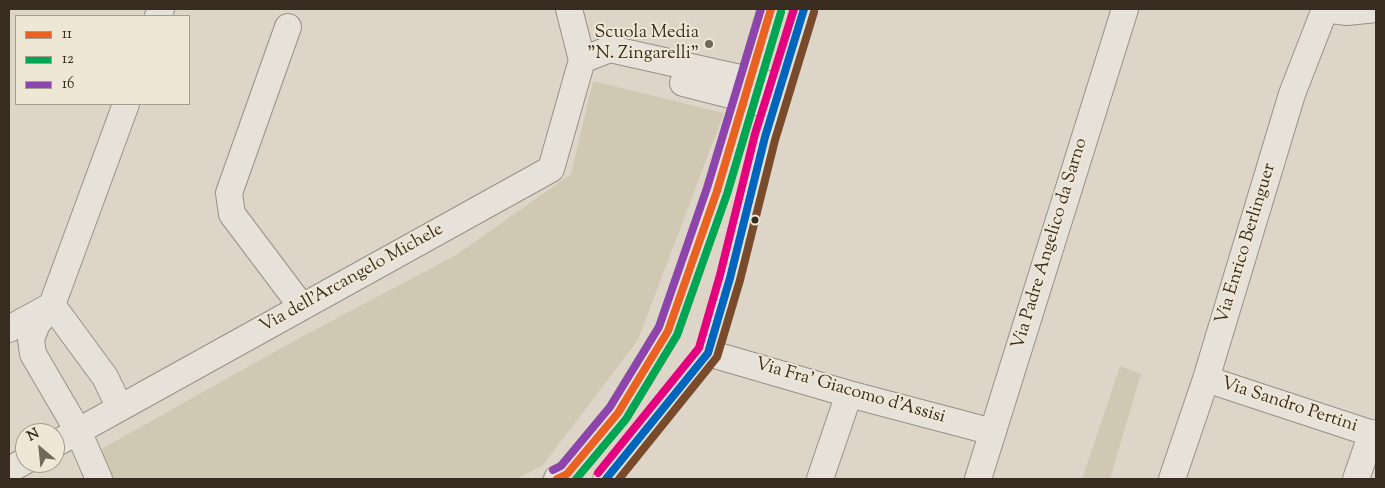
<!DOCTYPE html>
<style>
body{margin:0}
#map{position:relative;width:1385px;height:488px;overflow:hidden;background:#ddd6c8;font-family:"Sorts Mill Goudy",serif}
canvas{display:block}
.frame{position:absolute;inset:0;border:10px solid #382b20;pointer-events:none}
.legend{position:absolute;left:15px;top:15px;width:175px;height:90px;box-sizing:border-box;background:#efe7d5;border:1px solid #a69c8d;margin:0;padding:6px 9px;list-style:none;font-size:15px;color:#382b20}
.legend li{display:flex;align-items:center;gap:10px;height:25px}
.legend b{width:25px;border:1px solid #a69c8d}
.north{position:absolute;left:15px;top:423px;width:50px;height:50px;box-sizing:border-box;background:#efe7d5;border:1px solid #a69c8d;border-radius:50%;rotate:332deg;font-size:14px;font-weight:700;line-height:20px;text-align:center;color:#382b20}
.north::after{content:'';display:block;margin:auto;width:18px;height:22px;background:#72675b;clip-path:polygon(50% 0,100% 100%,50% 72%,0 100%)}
</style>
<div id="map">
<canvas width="1385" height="488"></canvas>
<div class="frame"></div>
<ul class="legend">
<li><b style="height:6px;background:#e96222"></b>11</li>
<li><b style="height:6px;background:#00a651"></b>12</li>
<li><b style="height:6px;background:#8e44ad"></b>16</li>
</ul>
<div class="north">N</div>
</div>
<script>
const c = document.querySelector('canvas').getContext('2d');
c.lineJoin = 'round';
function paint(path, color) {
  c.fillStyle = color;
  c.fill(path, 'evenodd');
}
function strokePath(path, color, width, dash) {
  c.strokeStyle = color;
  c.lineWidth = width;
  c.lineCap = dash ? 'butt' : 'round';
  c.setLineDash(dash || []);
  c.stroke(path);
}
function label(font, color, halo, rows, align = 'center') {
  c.font = font + ' "Sorts Mill Goudy",serif';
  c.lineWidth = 4;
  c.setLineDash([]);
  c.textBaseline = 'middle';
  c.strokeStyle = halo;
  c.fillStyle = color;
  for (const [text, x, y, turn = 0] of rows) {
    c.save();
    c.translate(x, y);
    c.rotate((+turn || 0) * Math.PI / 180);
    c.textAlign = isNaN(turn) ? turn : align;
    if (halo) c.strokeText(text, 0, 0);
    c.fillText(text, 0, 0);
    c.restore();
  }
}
const green = new Path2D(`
 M593,81L724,113L638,340L543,465L517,479H107L96,452L292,342L456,255L571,174Z
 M1120,366L1141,374L1110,479H1082Z`);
const minor = new Path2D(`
 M569,9L582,60
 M1324,9L1347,12L1376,9
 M158,16L161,9
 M288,27L229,193L232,214L302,307
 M582,60L610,49L767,84
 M683,83L761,103
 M52,305L105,377L120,408
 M9,329L49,307
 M708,353L849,394L993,432
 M1206,379L1376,435
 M55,444L551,169L582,60
 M9,470L25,461
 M99,479L78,431L33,354L31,339L37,324L52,305L126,104
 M557,479L567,474L618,413L668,331L717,191L771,9
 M606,479L708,353L730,278L765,137L804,9
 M820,479L849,394
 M978,479L1125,9
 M1172,479L1206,379L1292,94L1325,9
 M1356,479L1372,433`);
const bus1 = new Path2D(`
 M557,479L567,474L618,413L668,331L717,191L771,9`);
const bus2 = new Path2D(`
 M576,479L626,419L677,335L727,194L781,12`);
const bus3 = new Path2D(`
 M553,470L561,466L610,407L659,327L707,188L761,9`);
const bus4 = new Path2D(`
 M606,479L708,353L730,278L765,137L804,9`);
const bus5 = new Path2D(`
 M619,479L717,357L740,280L775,140L814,12`);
const bus6 = new Path2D(`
 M598,473L699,348L720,275L755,134L794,9`);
const markers = [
 [709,44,5,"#72675b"],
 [755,220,4.5,"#382b20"]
];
const poiNames = [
 ["Scuola Media",699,34],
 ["\"N. Zingarelli\"",699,55]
];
const streetNames = [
 ["Via Padre Angelico da Sarno",1051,244,-73],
 ["Via Enrico Berlinguer",1247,244,-73],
 ["Via dell'Arcangelo Michele",352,279,-29],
 ["Via Fra' Giacomo d'Assisi",850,392,16],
 ["Via Sandro Pertini",1289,406,18]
];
paint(green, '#d1c8b4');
strokePath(minor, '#969087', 28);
strokePath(minor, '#e6e2da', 26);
strokePath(bus1, '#e96222', 8);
strokePath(bus2, '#00a651', 8);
strokePath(bus3, '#8e44ad', 8);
strokePath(bus4, '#0065bd', 8);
strokePath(bus5, '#7a4b2a', 8);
strokePath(bus6, '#e5007d', 8);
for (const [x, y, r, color] of markers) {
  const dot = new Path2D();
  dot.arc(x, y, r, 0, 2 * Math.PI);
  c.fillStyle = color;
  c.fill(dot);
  strokePath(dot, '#efe7d5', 2);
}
label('18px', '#382b20', '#efe7d5', poiNames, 'right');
label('18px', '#382b20', '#efe7d5', streetNames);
</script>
